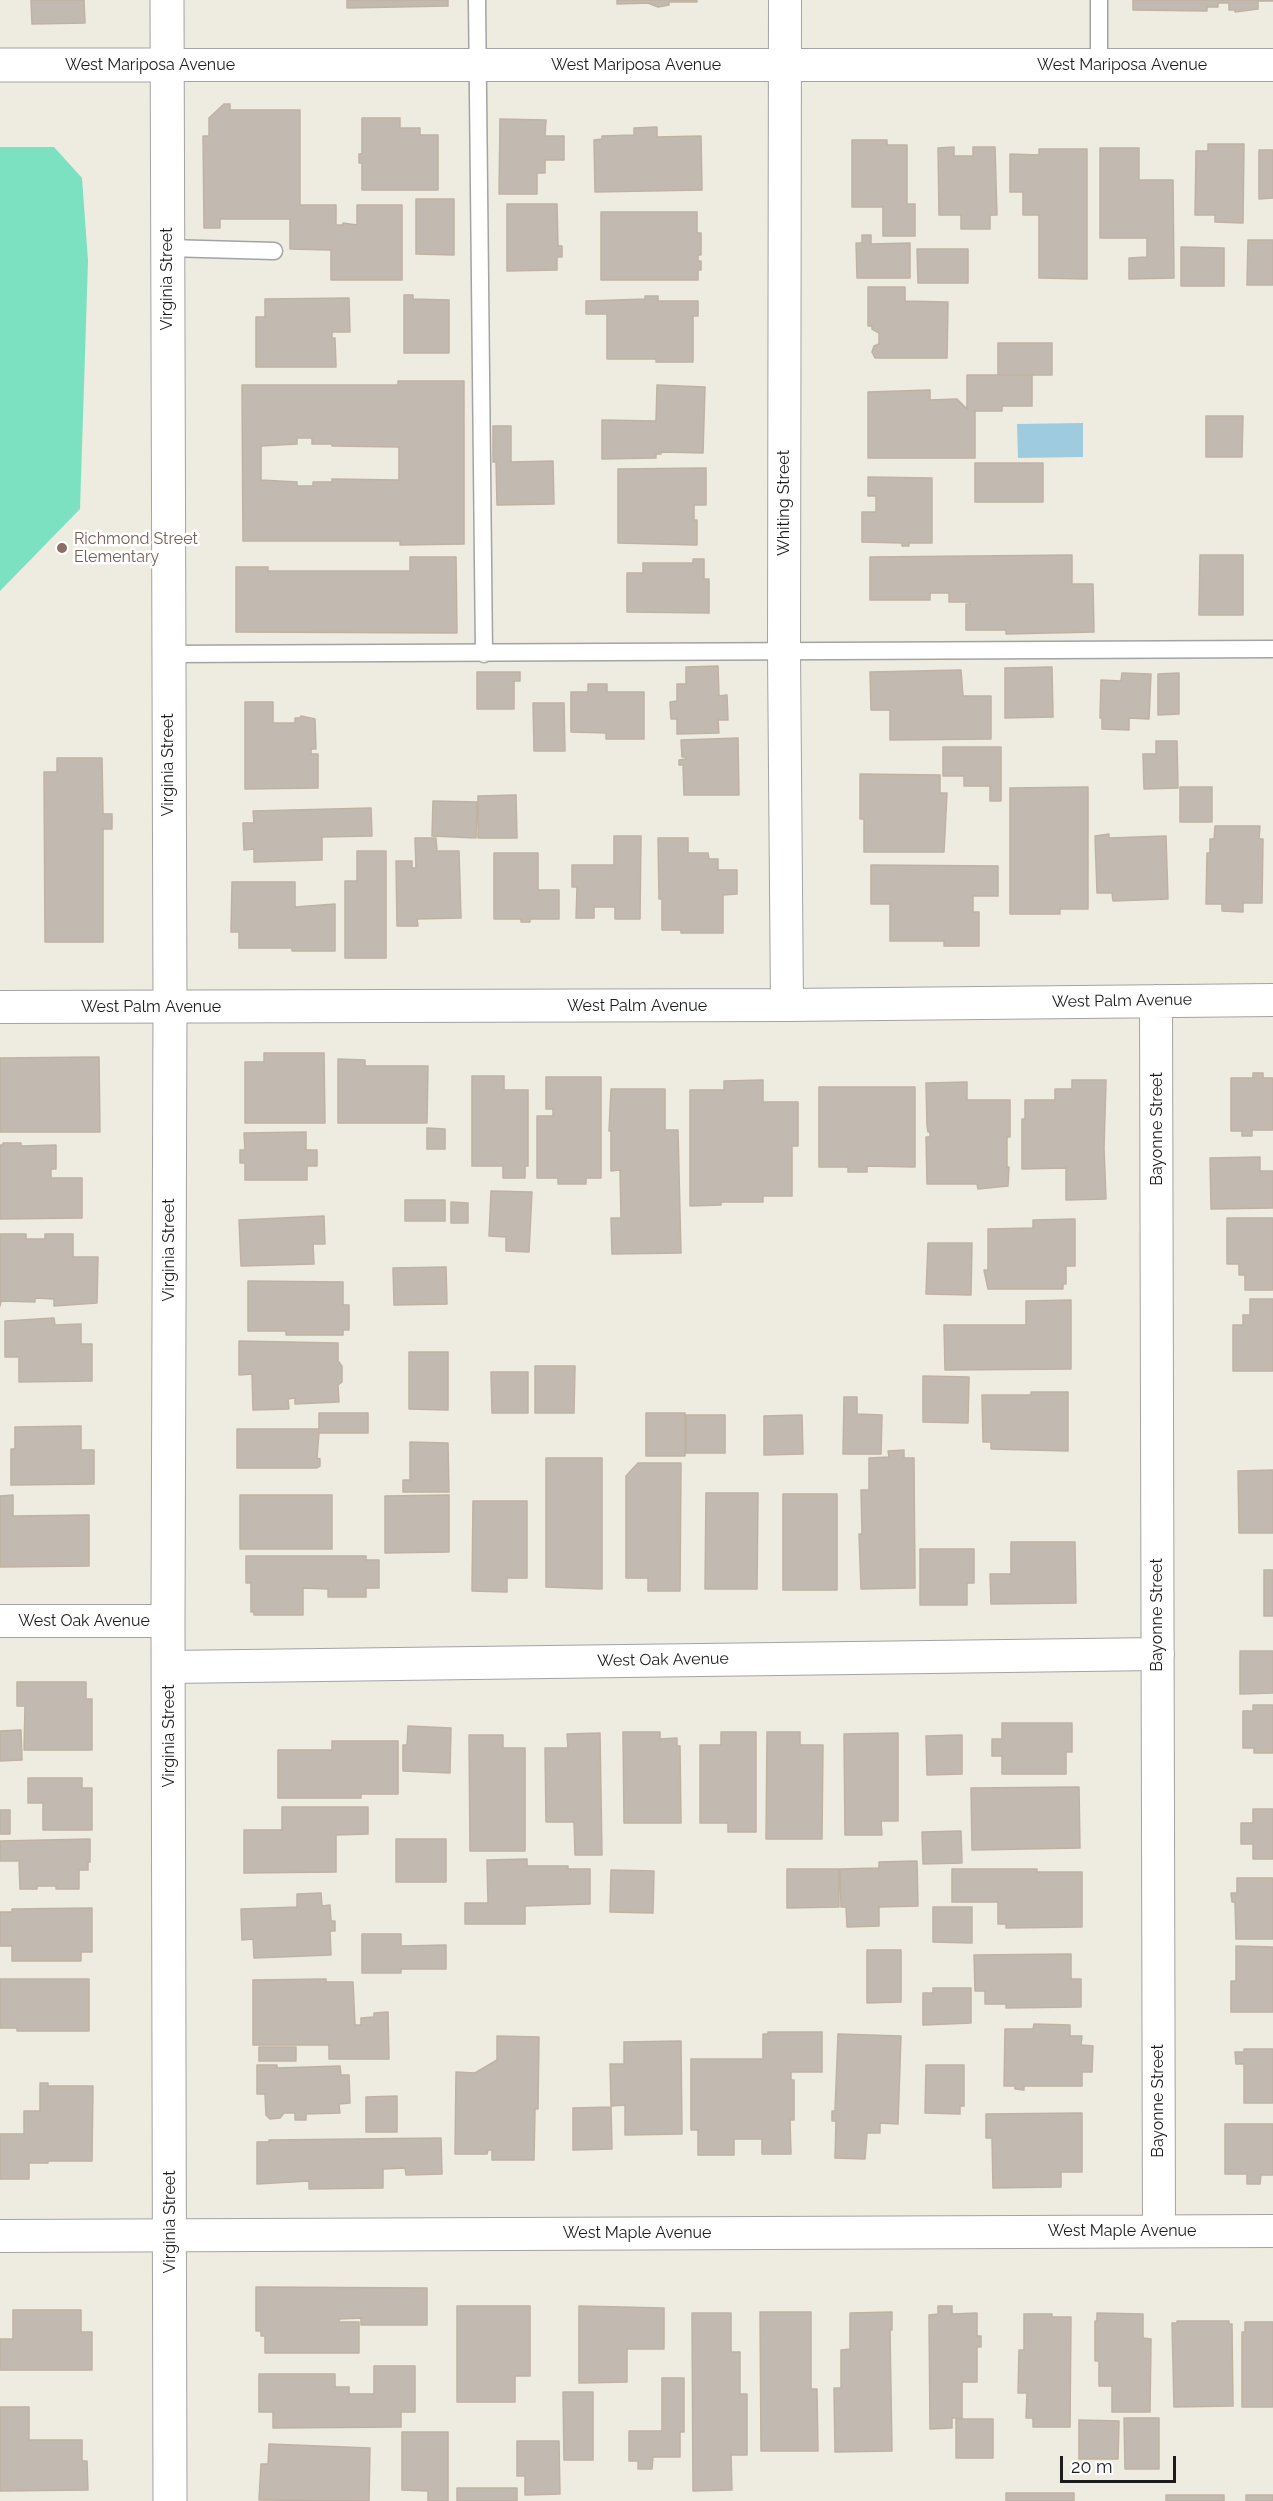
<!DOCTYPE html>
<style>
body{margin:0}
#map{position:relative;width:1273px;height:2501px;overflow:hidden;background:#eeebe1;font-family:Raleway,sans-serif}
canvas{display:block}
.scale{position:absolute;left:1060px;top:2456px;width:116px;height:27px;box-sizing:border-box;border:3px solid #1c1c1c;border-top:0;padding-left:8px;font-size:18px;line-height:21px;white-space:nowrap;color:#1c1c1c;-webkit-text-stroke:4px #fff;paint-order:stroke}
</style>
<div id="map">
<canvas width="1273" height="2501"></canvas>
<div class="scale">20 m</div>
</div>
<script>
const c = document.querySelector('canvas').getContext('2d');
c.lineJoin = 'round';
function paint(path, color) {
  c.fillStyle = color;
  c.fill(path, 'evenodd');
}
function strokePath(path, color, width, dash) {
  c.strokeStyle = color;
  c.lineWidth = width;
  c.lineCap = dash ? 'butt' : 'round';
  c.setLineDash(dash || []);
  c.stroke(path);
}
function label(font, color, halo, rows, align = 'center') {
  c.font = font + ' Raleway,sans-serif';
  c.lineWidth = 5;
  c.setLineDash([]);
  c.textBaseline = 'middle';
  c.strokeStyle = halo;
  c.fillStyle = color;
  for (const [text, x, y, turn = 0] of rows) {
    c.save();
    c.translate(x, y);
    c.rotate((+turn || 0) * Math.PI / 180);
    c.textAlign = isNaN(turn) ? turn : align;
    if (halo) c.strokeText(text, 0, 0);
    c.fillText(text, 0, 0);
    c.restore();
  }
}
const pitch = new Path2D(`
 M0,147H54L82,178L88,261L80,509L0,591Z`);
const water = new Path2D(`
 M1083,423V457L1018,458L1017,424Z`);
const building = new Path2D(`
 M31,0H84L85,23L32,24Z
 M347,0H448V6L347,8Z
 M617,0H697V2H669V5L658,7L648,3L617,4Z
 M1133,0H1273V1H1258V9L1235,12V10H1229V3H1218V7H1207V11L1133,10Z
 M224,104H230V110H300V205H336V225H343V223L357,225V205H402V280H331V250L290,249V219H220V228H204L203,136H209V118Z
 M362,118H400V128H420V135H438V190H362V163H359V154H362Z
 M500,119L546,120L545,136H564V160H545V173H537V194H499Z
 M657,127V137L701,136L702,190L595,192L594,140L602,139V136L634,135V128Z
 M852,140H887V145H907V204H915V236H883V207H852Z
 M1208,144H1244L1243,223L1215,222V215H1195L1196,151H1208Z
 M954,147V156H973V147H995L997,215H990V229H961V215H939L938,148Z
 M1100,148H1139V180H1173L1174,278L1129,279V258L1147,257V238H1100Z
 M1039,149H1087V279L1039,278V215H1023V192H1010V154L1039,155Z
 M1259,150H1273V198L1259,199Z
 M416,199H454V255L416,254Z
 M507,204H557L558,246H562V257H557V270L507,271Z
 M601,212H697V233H701V255H698V261H701V270H698V280H601Z
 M862,235H871V244L910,243V278H857L856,243H862Z
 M1248,240H1273V285H1247Z
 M1181,247L1224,248V286H1181Z
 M917,249H968V283H918Z
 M868,287H905V301L948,302L947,358H875L872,352L874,346L879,344V333L872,329V326H868Z
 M404,295H413V299L449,300V353H404Z
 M645,296H658V301H698V316H693V362H656V359H607V314H586V301L645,299Z
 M349,298L350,332H332V338H335L336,367H256V317H265V299Z
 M998,343H1052V375H998Z
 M967,375H1032V406H1002V411H975V458H868V392L930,390V400L957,399L967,409Z
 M398,381H464V544L400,545V541H243L242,385H398ZM297,438H312V444H332V446L399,447V480L332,479V482H313V486H297V482L261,480V446L297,444Z
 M657,385L705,387L703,453L661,452V454H656V458L602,459V420L656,421Z
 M1206,416H1243L1242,457H1206Z
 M493,426H511V462L553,461L554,504L497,505L496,462H493Z
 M975,463H1043V502H975Z
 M706,468V505H694V520H697V545L618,543V469Z
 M868,477L932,478V543H909V546H902V543L862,542V512H876V496H868Z
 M1072,555V584H1093L1094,632L1006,634V630H966V604H970V602H949V593H930V600H870V557Z
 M1200,555H1243V615H1199Z
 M410,557H456L457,633L236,632V567H268V571H410Z
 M693,559H704V579H709V613L627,612V573H643V563H693Z
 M718,666L719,696L727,695L728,720H718L719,733L677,734V719H671L670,702L677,701V684H686V667Z
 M1052,667L1053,717L1005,718V668Z
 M961,670L963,696H991V739L890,740V710H871L870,672Z
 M477,672H520V681H514V709H477Z
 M1122,673L1151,674L1149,719L1129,718V730L1102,729V718H1100L1101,680L1121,681Z
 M1179,673V714L1158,715V674Z
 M588,684H607V692H644V739H606V733L571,732V692H588Z
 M245,702H273V723H295V718H300L301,716L315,719L316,749H311V754H318V788L245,789Z
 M533,703H564L565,751H534Z
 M738,738L739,795H684L683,765H679V760L686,759L685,757H682L681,740Z
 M1156,741H1177L1178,788L1144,789L1143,754H1156Z
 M943,747H1001V801H990V786H964V776H943Z
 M57,758H102L103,814H112V829H103V942H45L44,772H57Z
 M860,774L940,775V793H947L944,852H864V819H860Z
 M1088,787V909H1060V914H1010V788Z
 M1180,787H1212V822H1180Z
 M516,795L517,838H478V796Z
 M433,801L477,802L476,838L432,836Z
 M371,808L372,836L322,837V860L254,862V849L244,850L243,823H254L253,811Z
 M1215,826H1260L1259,839H1263L1262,903H1243V912L1222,911V904H1206L1207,853H1210V839H1214Z
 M1109,834V838L1166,836L1168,899L1113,901L1112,893H1097L1095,836Z
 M614,836H641L640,919H615V907H594V918H576L577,887H572V865H614Z
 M415,838H436L437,851H459L461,918L417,919L418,926H397L396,861H412V868H416Z
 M658,838H688V853H708L709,859H718V870H737V894L723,895V933H681V930H662V899H659Z
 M357,851H386V958H345V881H357Z
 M494,853H538V890H559V919H530V922H521V919H494Z
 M871,865L998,866V896H973V912H979V946H944V941H890V904H871Z
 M232,882H295V907L335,904V951H292V948H239V932H231Z
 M264,1053H324L325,1123H245V1062H264Z
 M99,1057L100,1132H0V1058Z
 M338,1059L365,1060V1066H428L427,1123H338Z
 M1253,1073H1263V1078H1273V1130H1252V1136H1242V1131H1231V1078H1253Z
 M472,1076H504V1090H528V1166H525V1178H503V1166H472Z
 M546,1077H601V1178H586V1184H558V1178H537V1116H553V1109H546Z
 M763,1080V1102H798V1146H792V1196H763V1202H721V1205L690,1206V1090H724V1081Z
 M1072,1080H1106L1104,1148L1106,1199L1066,1200V1168L1022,1169V1119H1025V1100H1055V1089H1072Z
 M967,1082V1100H1010V1137H1007V1168L1009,1167L1008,1186L978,1189L977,1184H927L926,1137H930V1132H928L927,1126L926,1083Z
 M819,1087H915V1167L867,1166V1172H848V1167H819Z
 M611,1089H665V1130H678L681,1253L612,1254L611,1218H621L620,1170L611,1171V1131H609Z
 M427,1128L445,1129V1149H427Z
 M306,1132V1150H317V1166H307V1180H245V1163H240V1150H245L244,1133Z
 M3,1143H21V1146L56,1145V1169H51V1178H82V1218L0,1219V1145H3Z
 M1260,1157V1171H1273V1208L1211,1209L1210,1158Z
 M491,1191L532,1192L529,1252L506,1251V1237L489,1236Z
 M405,1200H445V1221H405Z
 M451,1202L468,1203V1223H451Z
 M324,1216L325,1244H313L314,1264L241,1266L239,1220Z
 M1227,1218H1273V1290H1245V1275H1239V1264H1227Z
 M1075,1219V1266H1066V1284H1063V1289H988L984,1270H988V1229L1033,1228V1220Z
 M0,1234H26V1239H45V1234H73V1257H98L97,1303L54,1306V1299L35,1298V1302L1,1301L0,1306Z
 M928,1243H972L971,1295L926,1294Z
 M446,1267L447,1304L394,1305L393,1268Z
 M248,1281L343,1282V1305H349V1330H343V1335H286V1331H248Z
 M1250,1299H1273V1371H1233V1325H1243V1315H1250Z
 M1071,1300V1369L945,1370L944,1325H1026V1301Z
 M54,1318L55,1325L81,1324V1344H92V1381L19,1382V1357H5V1321Z
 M239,1341L338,1343V1361L342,1366V1382L338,1385L339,1402L295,1404V1398L288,1399L289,1409L253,1410L252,1374L239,1375Z
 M409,1352H448V1410L409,1409Z
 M535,1366H575L574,1413H535Z
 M491,1372H528V1413H492Z
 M923,1376L969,1377L968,1423L923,1422Z
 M1031,1392H1068V1451L991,1449V1442H983L982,1395H1031Z
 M844,1397H857V1414L882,1415L881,1454H843Z
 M319,1413H368V1433H319L317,1458L320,1459V1466L317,1468H237V1429H319Z
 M646,1413H685V1456H646Z
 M686,1415H725V1453H686Z
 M802,1415L803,1454L764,1455V1416Z
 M81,1426V1450H94V1484L11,1485V1449H15V1427Z
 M410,1442L448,1443L449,1492H403V1480H410Z
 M904,1450V1458H914L915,1588L861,1589L859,1534H862L861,1490H869V1458L889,1457L888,1451Z
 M546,1458H602V1589L546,1587Z
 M638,1463H681L680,1591H648V1578H626V1476Z
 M1273,1470V1533H1239L1238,1471Z
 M706,1493H758L757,1589H705Z
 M783,1494H837V1590H783Z
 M13,1495V1516L89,1515V1566L0,1567V1496Z
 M240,1495H332V1549H240Z
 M449,1495V1552L385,1553V1496Z
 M473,1501H527V1578H507V1592L472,1591Z
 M1011,1542H1075L1076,1603L991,1604L990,1574H1011Z
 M920,1549H974V1583H967V1605H920Z
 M246,1556H366V1560H379V1588H366V1597H328V1589L303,1588V1615H254V1612H251V1583H246Z
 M1264,1570H1273V1616H1264Z
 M1240,1651H1273V1693L1240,1694Z
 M17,1682H86V1699H92V1750H24L25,1706H17Z
 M1253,1705H1273V1753H1254V1748H1243V1711H1253Z
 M1002,1723H1072V1752H1066V1774H1002V1756H992V1739H1002Z
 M408,1726L451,1728L450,1773L403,1771V1745H407Z
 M21,1730L22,1760L0,1761V1731Z
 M623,1732H660V1739L677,1738V1746H680L681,1823H624Z
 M721,1732H756V1832H728V1823H700V1745H721Z
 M767,1732H800V1745H823L822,1839H766Z
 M600,1733L602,1855H575L574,1822H546L545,1748H568L567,1734Z
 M898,1733V1821H881L882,1835H845L844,1734Z
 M469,1735H503V1748H525V1851H470Z
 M962,1735V1774L927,1775L926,1736Z
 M332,1741H398V1794H361V1798H278V1750H332Z
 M28,1778H82V1788H92V1830H43V1803H28Z
 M1079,1787L1080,1848L972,1850L971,1788Z
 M282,1807H368V1834L336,1835V1872L244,1873V1830H282Z
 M1253,1809H1273V1859H1253V1844H1241V1823H1253Z
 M0,1810H10V1834H0Z
 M961,1831L962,1863L923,1864L922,1832Z
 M90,1839V1862H88V1870H79V1889H56V1886H37V1889H20L19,1861H0V1841Z
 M396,1839H446V1882H396Z
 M527,1859V1866H568V1869H590V1904L525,1906V1924H465V1903H488L487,1860Z
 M917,1861L918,1906L879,1907V1926L847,1927L846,1907H841L840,1869L879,1868V1862Z
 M787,1869H839V1907L787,1908Z
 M952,1869H1037V1872H1082V1927L1006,1928V1924H998V1902H952Z
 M611,1870L654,1871L653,1913L610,1912Z
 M1237,1878H1273V1939H1236L1235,1902H1232L1231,1893H1237Z
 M321,1893L322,1906L330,1905L331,1921H335V1931H330L331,1955L254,1958L253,1939L242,1940L241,1909L297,1907V1894Z
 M933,1907H972V1943L933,1942Z
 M92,1908V1952H81V1961H12V1946H0V1912H12V1909Z
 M362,1934H401V1946L446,1945V1969H401V1973H362Z
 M1236,1946L1273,1947V2012H1231V1981H1236Z
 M867,1950H901V2002L867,2003Z
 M1071,1954V1979H1081V2007L1006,2008V2004H985V1991H975L974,1955Z
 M0,1979H89V2031H17V2028H0Z
 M326,1979V1982H353L355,2025H361V2018L374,2017V2013L388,2012L389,2059H329V2045H253V1980Z
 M933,1988H971V2023L923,2025V1993H933Z
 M1034,2024L1070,2025V2036H1082L1081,2045L1093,2046L1092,2072H1082V2086H1024V2090L1015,2089V2086H1004L1005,2029H1033Z
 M768,2032H822V2072H791V2080H794V2120H790L791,2154H762V2139H734V2155H698V2130H691V2059H763V2034H768Z
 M838,2034L901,2036L898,2124L880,2123V2133H867L865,2159L835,2158L836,2121H832V2111H835Z
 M497,2036L539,2037L538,2109H535L534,2160H492V2150H488L487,2154H455L456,2072L475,2073L497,2060Z
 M681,2041L682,2134L625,2135V2105L611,2106L610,2064H624V2042Z
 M259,2047H296V2061H259Z
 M1244,2049H1273V2103H1244V2064H1236L1235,2052H1244Z
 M257,2065H277V2068L340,2066L341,2075H349L350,2103L339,2104L340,2113L306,2114V2120H295V2113H284L280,2118L270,2119L266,2115L265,2094H257Z
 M926,2065H964V2106H960V2114L925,2113Z
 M40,2083H48V2086H93L92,2161H48V2163H29V2179H0V2134H24V2111H40Z
 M397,2096V2132H366V2097Z
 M611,2107L612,2149L573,2150V2108Z
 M1082,2113V2172H1061V2187L993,2188L992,2138H986V2114Z
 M1225,2124H1273V2175H1261L1260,2184H1247V2174H1225Z
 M441,2138L442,2174L406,2175L405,2168L383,2169V2188L309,2189V2181L257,2184V2142H269V2140Z
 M256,2287L427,2288V2325H361V2318L339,2319V2322H359V2353H265V2336H261V2331H256Z
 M457,2306H530V2376H515V2402H457Z
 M579,2306L664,2308V2349H627V2382L579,2383Z
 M938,2306H952V2314L977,2313V2336H981V2347H977V2382H962V2418H952V2428L930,2429L929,2315L938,2314Z
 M13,2310H81V2332H92V2370H0V2339H13Z
 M760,2312H811V2389H817L818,2451H761Z
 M892,2312V2330H890L892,2451L835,2452L834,2388H841V2350L850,2349V2313Z
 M692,2313H731V2352H740V2394H747V2455H731L732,2490L693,2491Z
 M1097,2313L1143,2314V2338L1151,2339L1150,2412H1112V2386H1099V2361H1095V2321H1097Z
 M1024,2314H1052V2317H1071L1070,2427H1033V2418H1026L1027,2393H1018L1019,2350H1024Z
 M1177,2321H1229V2324H1232L1233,2406L1174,2407L1172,2323H1177Z
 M1245,2322H1273V2407H1242V2332H1245Z
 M374,2366H415V2412H401V2427L273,2428V2412H259V2374H335V2387H349V2394H374Z
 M662,2378H684V2432H680V2457H653L652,2469H638V2461H629V2431H662Z
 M563,2392H593V2460H564Z
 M0,2407H29V2440H82V2461H87L88,2490L0,2491Z
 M1124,2418H1159V2469H1125Z
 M956,2419H993V2458H956Z
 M1079,2420L1119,2421L1118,2459H1079Z
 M402,2432H448V2501H428V2491L402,2490Z
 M517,2441H559L560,2494L525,2495V2476H517Z
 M269,2444L370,2448L369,2501L259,2500L261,2464H268Z
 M457,2488H517V2501H457Z
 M1006,2493H1074V2501H1006Z
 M1166,2495H1224V2501H1166Z
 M1246,2495H1273V2501H1246Z`);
const service = new Path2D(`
 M477,0L484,654
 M1099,0V65
 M167,248L274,251
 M167,654L1273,649`);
const minor = new Path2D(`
 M785,0L784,652L787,1005
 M167,65H1273
 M1156,1001L1159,2230
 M0,1007L787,1005L1273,1000
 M0,1621H168
 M169,1667L1158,1654
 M0,2236L1273,2231`);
const tertiary = new Path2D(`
 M167,0L170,1007L168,1621L170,2501
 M0,65H167`);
const markers = [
 [62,548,6,"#8d6e63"]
];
const streetNames = [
 ["West Mariposa Avenue",150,65],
 ["West Mariposa Avenue",636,65],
 ["West Mariposa Avenue",1122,65],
 ["Virginia Street",167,279,-90],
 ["Whiting Street",784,503,-90],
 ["Virginia Street",168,765,-90],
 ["West Palm Avenue",1122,1001,-1],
 ["West Palm Avenue",637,1006],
 ["West Palm Avenue",151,1007],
 ["Bayonne Street",1157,1129,-90],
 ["Virginia Street",169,1250,-90],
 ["Bayonne Street",1157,1615,-90],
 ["West Oak Avenue",84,1621],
 ["West Oak Avenue",663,1660,-1],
 ["Virginia Street",169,1736,-90],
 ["Bayonne Street",1158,2101,-90],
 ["Virginia Street",170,2222,-90],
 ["West Maple Avenue",1122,2231],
 ["West Maple Avenue",637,2233]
];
const educationNames = [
 ["Richmond Street",74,539],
 ["Elementary",74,557]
];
paint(pitch, '#7be1c1');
paint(water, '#9fcbde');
paint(building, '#c2bab1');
strokePath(building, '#c0b2a3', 1.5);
strokePath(service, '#a3a3a3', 19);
strokePath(minor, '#a3a3a3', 34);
strokePath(tertiary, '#a3a3a3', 35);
strokePath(service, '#fff', 16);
strokePath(minor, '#fff', 32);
strokePath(tertiary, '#fff', 33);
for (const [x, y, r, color] of markers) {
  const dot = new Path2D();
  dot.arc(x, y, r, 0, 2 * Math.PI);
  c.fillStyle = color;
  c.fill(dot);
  strokePath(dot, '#fff', 2);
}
label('16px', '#1c1c1c', '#fff', streetNames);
label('16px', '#785e54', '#fff', educationNames, 'left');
</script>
